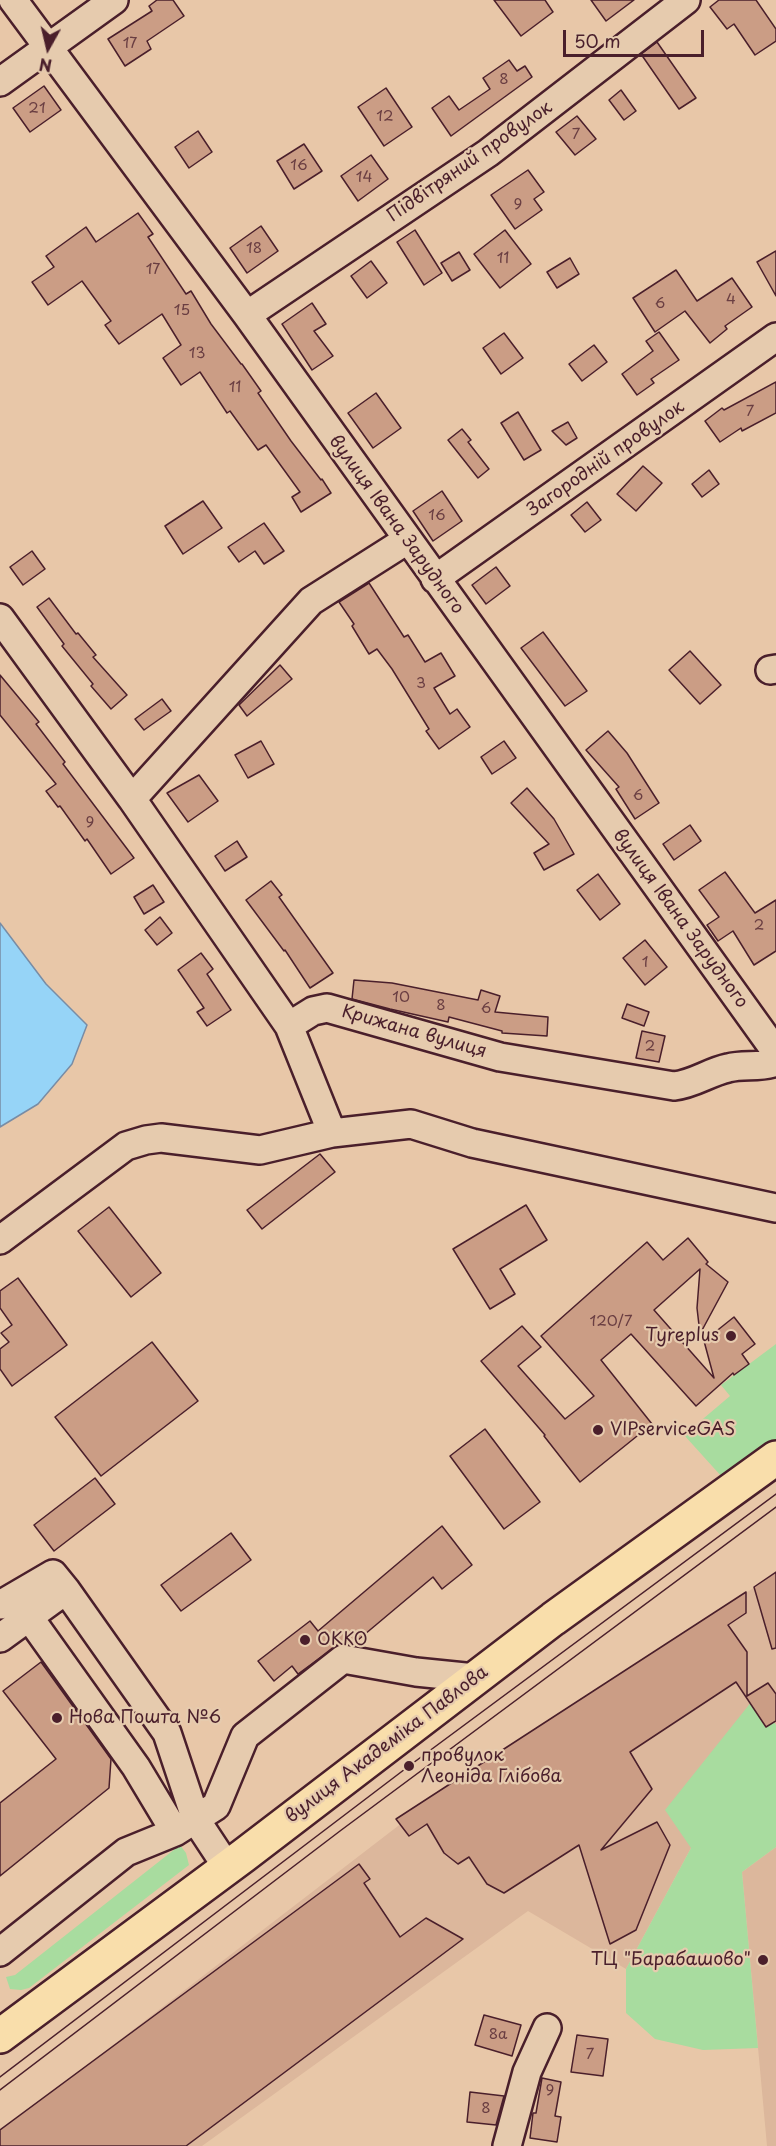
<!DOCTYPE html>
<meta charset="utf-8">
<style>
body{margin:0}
#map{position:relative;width:776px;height:2146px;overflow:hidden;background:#e8c7a8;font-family:"Playpen Sans",sans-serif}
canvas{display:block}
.north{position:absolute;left:18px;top:18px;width:60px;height:60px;-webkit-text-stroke:4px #e6cbae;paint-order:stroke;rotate:188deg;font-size:16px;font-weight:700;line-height:24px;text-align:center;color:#4a1f2b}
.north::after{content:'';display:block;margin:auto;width:21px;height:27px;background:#4a1f2b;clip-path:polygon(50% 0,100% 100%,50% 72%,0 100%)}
.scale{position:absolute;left:563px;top:30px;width:141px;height:27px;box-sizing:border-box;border:3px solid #4a1f2b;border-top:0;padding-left:8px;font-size:18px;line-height:21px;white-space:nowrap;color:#4a1f2b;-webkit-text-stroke:4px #e6cbae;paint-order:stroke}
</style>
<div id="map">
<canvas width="776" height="2146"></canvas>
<div class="north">N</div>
<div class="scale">50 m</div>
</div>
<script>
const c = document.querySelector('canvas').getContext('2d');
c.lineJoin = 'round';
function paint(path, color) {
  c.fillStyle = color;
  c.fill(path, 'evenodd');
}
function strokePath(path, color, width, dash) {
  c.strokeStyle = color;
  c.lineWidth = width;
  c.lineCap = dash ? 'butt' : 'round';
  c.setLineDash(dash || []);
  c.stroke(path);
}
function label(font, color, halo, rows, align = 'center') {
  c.font = font + ' "Playpen Sans",sans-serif';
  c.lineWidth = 4.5;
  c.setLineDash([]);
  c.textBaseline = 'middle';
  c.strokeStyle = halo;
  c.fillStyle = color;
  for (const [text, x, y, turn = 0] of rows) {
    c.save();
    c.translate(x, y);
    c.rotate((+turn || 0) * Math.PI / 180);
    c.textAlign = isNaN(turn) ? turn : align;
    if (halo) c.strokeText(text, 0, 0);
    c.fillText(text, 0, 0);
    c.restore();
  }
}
const built = new Path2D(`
 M776,1573V1725L756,1697L691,1848L626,1969L528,1911L202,2146H0V2132L411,1816Z
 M776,1847V2146H767L742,1872Z`);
const green = new Path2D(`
 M776,1344V1440L734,1472L722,1477L684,1435L730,1396L721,1385Z
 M756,1696L776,1725V1847L742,1872L758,2048L703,2050L655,2039L626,2013V1969L691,1848L665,1810Z
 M180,1845L186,1853L189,1865L29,1988L21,1990L10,1989L6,1977L15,1975Z`);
const water = new Path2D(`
 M0,923L46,984L87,1025L72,1064L38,1104L0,1127Z`);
const building = new Path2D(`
 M157,0H173L184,16L147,41L151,49L125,66L108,39L152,11L149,6Z
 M494,0H545L553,12L521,36Z
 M591,0H634L606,21Z
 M719,0H756L776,29V41L755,55L734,24L727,29L710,7Z
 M657,42L696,98L679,109L641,54Z
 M509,60L517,71L525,66L532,77L451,136L432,108L449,96L459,110L490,89L483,78Z
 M44,86L61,110L30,132L13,108Z
 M386,88L412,127L384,146L358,107Z
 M621,90L636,111L624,120L609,100Z
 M577,116L596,139L575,155L556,132Z
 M198,131L212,152L189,168L175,147Z
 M304,144L322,171L294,189L277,161Z
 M371,155L388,179L358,201L341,176Z
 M528,170L544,192L534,199L542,210L515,229L491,195Z
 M138,213L153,234L148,237L186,294L191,291L211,324L241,364H242L261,391L258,393L291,441L321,480L322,479L331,493L301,512L292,497L300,492L266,445L258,450L230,411L227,413L200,372L181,385L163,358L181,345L162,314L119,344L105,325L111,321L82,281L48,305L32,282L54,267L46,256L86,227L96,242Z
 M261,226L278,251L247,273L230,248Z
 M415,230L442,273L424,285L397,242Z
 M505,230L531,264L500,288L474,254Z
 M776,251V296L757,262Z
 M459,252L470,270L452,281L441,263Z
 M570,258L579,274L557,288L547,272Z
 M371,261L387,283L367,298L351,276Z
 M676,270L697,301L732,278L752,307L725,326L727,329L710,343L685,311L655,332L633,298Z
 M312,303L326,324L314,331L333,356L312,370L282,324Z
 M659,332L679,360L651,379L654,383L637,395L622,374L653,351L646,341Z
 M504,333L523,358L501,374L483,348Z
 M594,345L607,362L582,381L569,364Z
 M776,382V413L742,431L741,428L720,442L705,421L722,408L724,410Z
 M376,393L401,428L373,448L348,413Z
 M518,412L541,450L524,460L501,423Z
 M568,422L577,438L566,445L552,431Z
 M462,429L471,440L468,442L489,469L478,478L448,440Z
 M643,466L662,483L636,511L617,494Z
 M709,470L719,484L702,497L692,484Z
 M442,491L462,521L433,541L413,511Z
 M203,501L222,528L183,554L165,526Z
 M587,502L601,520L585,532L571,515Z
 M264,523L284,551L264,564L255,551L239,562L228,547Z
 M32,551L45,569L23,585L10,567Z
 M496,567L510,586L486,604L472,585Z
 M369,583L404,637L408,635L425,662L441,653L455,676L434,688L450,714L457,709L470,727L439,749L426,731L429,729L392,669L377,649L369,654L352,626L354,624L339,602Z
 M49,598L76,634L78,633L96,655L93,657L127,695L111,709L91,686L93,684L62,646L64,644L37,607Z
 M543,632L587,691L565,706L521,648Z
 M690,651L721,685L700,704L669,670Z
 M280,665L292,679L247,716L239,705Z
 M0,675L39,722L36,724L65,762L63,764L134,858L111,874L87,839L85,841L60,806L58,807L46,791L56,784L0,715Z
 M162,699L171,711L144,730L135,719Z
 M608,731L627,753L659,803L635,819L616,789L619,787L586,750Z
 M261,741L274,764L248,778L235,755Z
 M504,741L516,758L492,774L481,757Z
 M199,775L218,801L188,822L167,793Z
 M527,788L554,819L574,854L544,870L534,853L549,844L511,803Z
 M690,825L701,841L674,860L663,844Z
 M237,841L247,857L225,871L215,856Z
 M725,872L755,913L776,900V951L754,965L733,931L718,941L707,925L719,917L699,890Z
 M598,874L620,904L600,920L577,890Z
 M271,881L282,895L279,897L333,973L310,988L285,950L284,951L246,900Z
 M153,885L164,902L144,914L134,897Z
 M160,917L172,933L157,945L145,930Z
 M645,940L667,967L645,985L623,958Z
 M201,953L213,969L207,974L231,1010L207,1026L197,1012L204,1008L178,970Z
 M354,980L392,983L478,1000L481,990L500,996L495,1012L548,1017L547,1036L502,1033V1031L449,1017L448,1022L390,1009L352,999Z
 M627,1004L649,1012L644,1026L622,1018Z
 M642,1031L665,1036L659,1062L636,1058Z
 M320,1154L335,1172L262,1229L247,1210Z
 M526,1205L547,1240L500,1269L515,1294L490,1309L453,1249Z
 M109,1207L161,1273L131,1297L78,1231Z
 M688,1238L708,1262L706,1264L728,1282L700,1334L697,1308L700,1269L654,1310L714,1378L704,1341L734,1317L755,1344L742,1354L749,1364L734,1375L733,1373L696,1406L631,1334L601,1360L652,1424L580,1482L544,1436L545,1435L481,1361L522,1326L541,1347L518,1366L565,1419L594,1396L541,1336L647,1242L663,1260Z
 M18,1278L67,1345L12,1386L0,1369V1349L9,1342L1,1333L12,1325L0,1308V1291Z
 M152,1342L198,1401L101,1476L55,1417Z
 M485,1429L540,1502L504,1529L450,1456Z
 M95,1478L115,1504L54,1551L34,1525Z
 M442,1526L472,1565L442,1589L433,1577L352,1645L339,1644L298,1674L292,1666L274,1681L258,1661L310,1621L318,1631Z
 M231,1533L251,1560L181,1611L161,1585Z
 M776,1572V1648L772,1649L754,1587Z
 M746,1592V1613L728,1625L747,1652V1696L768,1683L776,1694V1721L766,1727L736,1682L630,1752L652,1789L601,1850L657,1822L670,1845L636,1930L610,1944L579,1845L504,1893L487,1884L469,1857L458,1864L444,1853L427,1824L409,1836L396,1819Z
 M41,1662L111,1759L109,1788L0,1876V1803L56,1759L3,1691Z
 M359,1864L370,1879L364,1883L400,1937L426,1918L463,1939L186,2146H0V2130Z
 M484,2015L521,2025L512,2056L475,2045Z
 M577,2035L608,2039L603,2076L571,2072Z
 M542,2078L561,2082L555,2116L561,2117L557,2142L530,2138L533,2113H536Z
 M470,2092L504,2096L496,2125L467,2122Z`);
const minor = new Path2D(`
 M13,0L247,315L776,1052
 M0,82L114,0
 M247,315L488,153L686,0
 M435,579L776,337
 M0,618L132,799L289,1026L313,1011L327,1008L500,1057L674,1086C694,1084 709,1072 728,1068C744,1064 761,1068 776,1062
 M770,670L776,669
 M132,799L311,601L407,540
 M289,1026L332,1133
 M0,1240L126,1146L146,1140L161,1138L260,1150L332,1133L411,1124L472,1143L776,1208
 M0,1605L53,1574L66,1590
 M29,1617L136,1767L175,1832
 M0,1638L66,1590L167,1733L196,1820L227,1867
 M0,1952L126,1852L175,1832L216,1806L245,1736L343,1659L416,1672L475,1678
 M507,2146L527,2072L547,2028`);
const major = new Path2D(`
 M0,2036L243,1856L553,1619L776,1458`);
const tram = new Path2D(`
 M0,2077L409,1766L776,1494
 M0,2090L340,1831L776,1507`);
const markers = [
 [731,1336,6,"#4a1f2b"],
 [598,1430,6,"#4a1f2b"],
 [305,1640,6,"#4a1f2b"],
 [57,1718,6,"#4a1f2b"],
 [409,1766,6,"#4a1f2b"],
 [763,1960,6,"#4a1f2b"]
];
const numberNames = [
 ["17",130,44],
 ["8",504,80],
 ["21",37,109],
 ["12",385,117],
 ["7",576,135],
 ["16",299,166],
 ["14",364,178],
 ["9",518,205],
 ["18",254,249],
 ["11",503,259],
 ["17",153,270],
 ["4",731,300],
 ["6",660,304],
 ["15",182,311],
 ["13",197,354],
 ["11",235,388],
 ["7",750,412],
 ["16",437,516],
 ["3",421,684],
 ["6",638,796],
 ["9",90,823],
 ["2",759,926],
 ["1",645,963],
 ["10",401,998],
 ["8",441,1006],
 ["6",486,1009],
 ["2",650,1047],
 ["120/7",611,1322],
 ["8а",498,2035],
 ["7",590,2055],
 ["9",550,2091],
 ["8",486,2109]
];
const streetNames = [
 ["Підвітряний провулок",470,162,-35],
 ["Загородній провулок",606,459,-35],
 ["вулиця Івана Зарудного",396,525,54],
 ["вулиця Івана Зарудного",680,919,54],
 ["Крижана вулиця",414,1032,16],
 ["вулиця Академіка Павлова",387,1745,-37]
];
const poiNames = [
 ["Tyreplus",719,1336,"right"],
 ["VIPserviceGAS",610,1430],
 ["ОККО",317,1640],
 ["Нова Пошта №6",69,1718],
 ["провулок",421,1756],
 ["Леоніда Глібова",421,1777],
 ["ТЦ \"Барабашово\"",751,1960,"right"]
];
paint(built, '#dcb79c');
paint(green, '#a8dc9f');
paint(water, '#96d4f7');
strokePath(water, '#788ca5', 1.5);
paint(building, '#cb9d85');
strokePath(building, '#4a1f2b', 1.5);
strokePath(minor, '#4a1f2b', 32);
strokePath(major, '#4a1f2b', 38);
strokePath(minor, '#e6cbae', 27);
strokePath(major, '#f9deab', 33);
strokePath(tram, '#4a1f2b', 1.5);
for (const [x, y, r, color] of markers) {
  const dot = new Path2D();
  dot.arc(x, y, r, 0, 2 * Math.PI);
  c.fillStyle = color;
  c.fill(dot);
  strokePath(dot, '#e6cbae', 2);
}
label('15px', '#6a3e42', null, numberNames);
label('18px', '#4a1f2b', '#e6cbae', streetNames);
label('18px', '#4a1f2b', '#e6cbae', poiNames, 'left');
</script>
